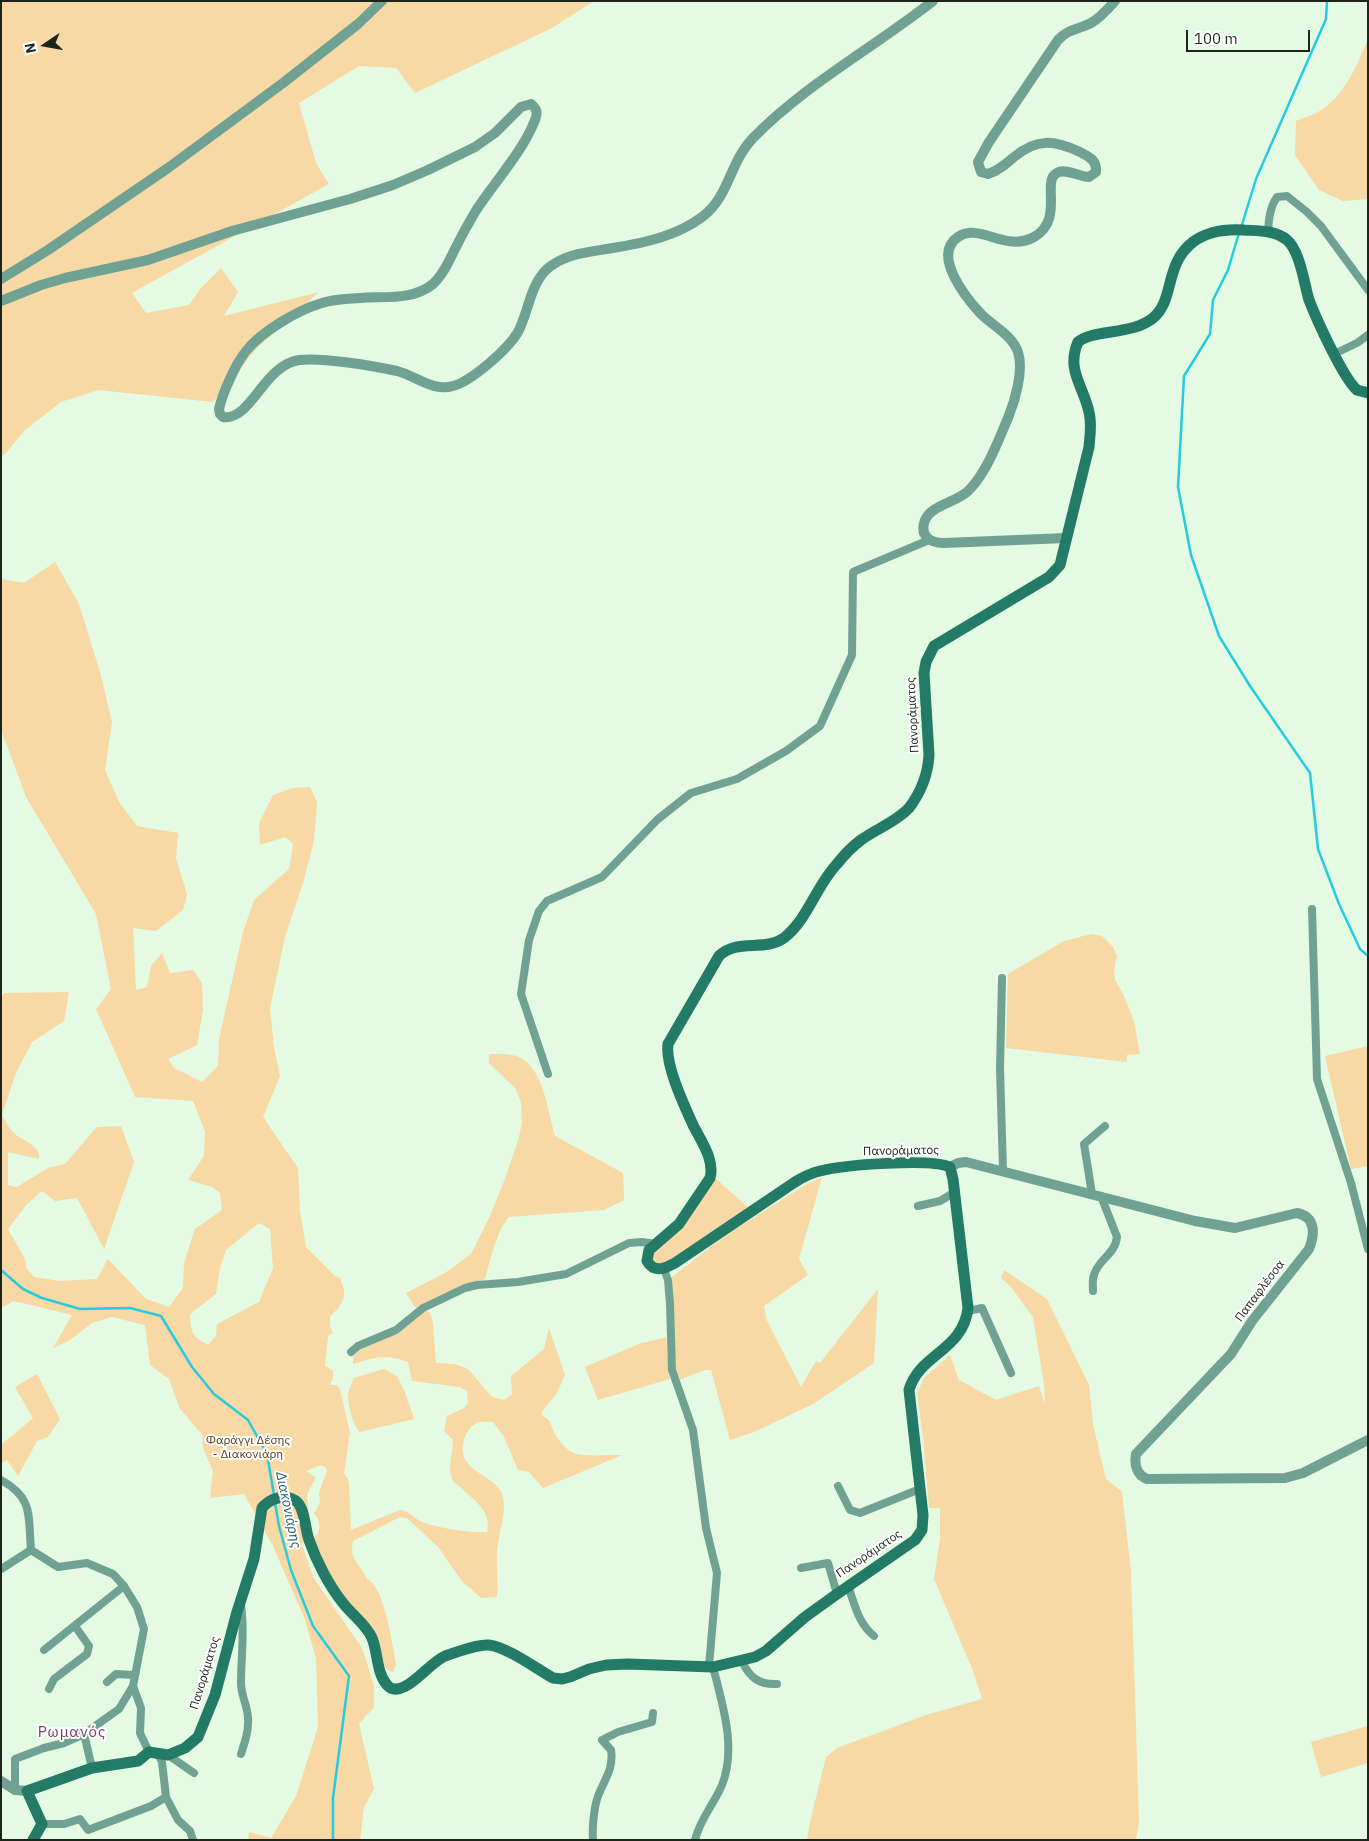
<!DOCTYPE html>
<meta charset="utf-8">
<style>
body{margin:0}
#map{position:relative;width:1369px;height:1841px;overflow:hidden;background:#e4fae2;font-family:"IBM Plex Sans",sans-serif}
canvas{display:block}
.frame{position:absolute;inset:0;border:2px solid #1c241c;pointer-events:none}
.north{position:absolute;left:20px;top:20px;width:50px;height:50px;-webkit-text-stroke:4px #fff;paint-order:stroke;rotate:258deg;font-size:14px;font-weight:700;line-height:20px;text-align:center;color:#1c241c}
.north::after{content:'';display:block;margin:auto;width:18px;height:22px;background:#1c241c;clip-path:polygon(50% 0,100% 100%,50% 72%,0 100%)}
.scale{position:absolute;left:1186px;top:30px;width:124px;height:22px;box-sizing:border-box;border:2px solid #1c241c;border-top:0;padding-left:6px;font-size:15px;line-height:18px;white-space:nowrap;color:#1c241c;-webkit-text-stroke:4px #fff;paint-order:stroke}
</style>
<div id="map">
<canvas width="1369" height="1841"></canvas>
<div class="frame"></div>
<div class="north">N</div>
<div class="scale">100 m</div>
</div>
<script>
const c = document.querySelector('canvas').getContext('2d');
c.lineJoin = 'round';
function paint(path, color) {
  c.fillStyle = color;
  c.fill(path, 'evenodd');
}
function strokePath(path, color, width, dash) {
  c.strokeStyle = color;
  c.lineWidth = width;
  c.lineCap = dash ? 'butt' : 'round';
  c.setLineDash(dash || []);
  c.stroke(path);
}
function label(font, color, halo, rows, align = 'center') {
  c.font = font + ' "IBM Plex Sans",sans-serif';
  c.lineWidth = 4;
  c.setLineDash([]);
  c.textBaseline = 'middle';
  c.strokeStyle = halo;
  c.fillStyle = color;
  for (const [text, x, y, turn = 0] of rows) {
    c.save();
    c.translate(x, y);
    c.rotate((+turn || 0) * Math.PI / 180);
    c.textAlign = isNaN(turn) ? turn : align;
    if (halo) c.strokeText(text, 0, 0);
    c.fillText(text, 0, 0);
    c.restore();
  }
}
const green = new Path2D(`
 M1,1H594L552,28L415,93L396,68L359,66L299,103L316,163L329,184L132,293L146,313L189,305L201,288L221,268L238,292L224,316L319,292L257,348L213,402L98,390L61,402L25,430L4,455L1,456Z
 M1368,39V199L1343,201L1319,190L1295,155L1296,121C1306,117 1320,113 1328,105C1348,88 1358,63 1368,39Z
 M55,562L79,604L100,672L112,722L105,770L119,802L137,826L178,833L176,858L187,894L183,910L156,931L133,928L136,990L147,987L151,966L162,953L170,973L193,970L202,983L203,1010L197,1045L168,1059L174,1068L202,1082L218,1066L219,1039L243,932L254,900L289,869L293,844L285,837L260,845L259,823L273,795L293,788L310,787L317,802L314,841L303,883L285,937L270,1008L274,1047L280,1076L263,1117L298,1168L300,1211L306,1247L335,1276L340,1278C348,1297 344,1302 330,1317V1326L333,1333L328,1336L325,1366L333,1371V1379L330,1383L331,1385H336L340,1389L350,1433L344,1474L348,1479L349,1485L351,1530L400,1510C409,1510 412,1517 420,1521C431,1527 474,1534 487,1532C492,1511 474,1500 460,1487C458,1485 453,1482 452,1479C447,1466 453,1452 453,1440L444,1431L447,1416L464,1408L468,1403L467,1391L460,1387L412,1381L408,1362C382,1353 377,1358 353,1364V1356L360,1350L398,1333L426,1310L430,1313L433,1323L436,1363L455,1364L468,1369L492,1397L504,1400L512,1394L511,1376L544,1349L549,1328L565,1375L557,1393L541,1413L543,1416L549,1420C565,1463 582,1455 622,1455L543,1488L529,1472L518,1470L504,1437L493,1422C489,1422 485,1421 481,1422C466,1424 459,1447 465,1459C473,1475 499,1479 503,1497C507,1515 497,1536 497,1555C496,1569 499,1583 497,1597L481,1598L461,1580L439,1548L407,1518L400,1517L353,1541C349,1562 360,1562 367,1579C385,1587 392,1645 396,1664L393,1672L387,1670L384,1665L337,1591L314,1545V1538C321,1532 322,1521 314,1514L320,1502L319,1493L327,1471L325,1467L321,1465L306,1471L316,1478L307,1494L309,1522L302,1545L313,1577L362,1648L374,1685V1707L359,1724L374,1789L364,1807L360,1840H248L249,1832L271,1838L296,1796L318,1727L316,1658L304,1617L272,1544L244,1494L210,1498L213,1471L203,1448L202,1434L180,1409L169,1379L150,1365L145,1325L112,1317L92,1323L70,1340L53,1348L72,1315L14,1301L1,1308V997L4,993L69,992L64,1021L32,1042L16,1073L2,1115C5,1120 8,1127 13,1132C21,1141 41,1144 39,1159L8,1152V1185L17,1187L48,1168L65,1164L97,1127L121,1126L134,1162L104,1249L77,1198L55,1201L42,1191L27,1204L8,1229L25,1259L27,1269L34,1277L60,1281L97,1279L108,1259L146,1299L169,1307L183,1288L184,1263L195,1229L222,1210L220,1193L212,1187L188,1180L204,1156L205,1132L193,1101L135,1097L96,1009L111,989L96,914L26,797L3,735L1,729V579L24,583ZM259,1223L270,1229L273,1268L259,1302L217,1324L216,1336L208,1345C191,1336 191,1332 190,1314L216,1294L220,1268L226,1250Z
 M1091,934L1102,936L1113,947L1117,956L1114,971L1115,980L1124,996L1134,1021L1140,1054L1127,1055V1062L1006,1048L1008,974L1064,941Z
 M1368,1046V1166L1351,1169L1325,1056Z
 M489,1054C498,1054 512,1053 521,1058C544,1071 548,1112 555,1136L623,1173L624,1200L604,1210L509,1217C497,1229 490,1262 485,1279L418,1309L414,1306L406,1293L445,1273L471,1254L490,1216L503,1184L518,1141L522,1123L521,1102L515,1088L489,1063Z
 M822,1177L799,1259L808,1275L764,1306L767,1321L801,1387L816,1361L820,1363L878,1289L874,1363L813,1404L754,1432L730,1440L711,1370H705L676,1381L672,1277L726,1235L807,1184Z
 M716,1179L749,1208L670,1263H652L651,1254Z
 M1004,1270L1047,1299L1089,1385L1093,1425L1106,1479L1122,1492L1131,1572L1139,1821L1136,1840H807L810,1822L826,1757L837,1748L926,1715L982,1699L973,1671L934,1579L940,1539V1508H929L923,1437L917,1393L924,1378L950,1355L959,1380L996,1400L1039,1386L1045,1404L1044,1384L1033,1317L1011,1287L1001,1278Z
 M666,1337L670,1379L598,1400L585,1367L639,1344Z
 M384,1369L397,1376L405,1392L414,1419L360,1432C353,1428 347,1401 348,1394C349,1388 352,1383 354,1378Z
 M37,1374L60,1419L48,1437L37,1441L18,1476L7,1460L1,1463V1445L33,1418L15,1387Z
 M1368,1726V1763L1321,1777L1311,1742Z`);
const stream = new Path2D(`
 M1241,228L1256,179L1326,19L1327,1
 M1239,233L1228,270L1213,300L1210,334L1184,376L1178,487L1191,555L1219,636L1250,686L1310,773L1318,849L1339,904L1360,949L1368,956
 M1,1270L23,1289L42,1298L80,1309L130,1308L161,1316L192,1367L214,1394L248,1420L267,1454L274,1495
 M275,1503L279,1526L291,1570L313,1626L349,1676L333,1798V1840`);
const minor = new Path2D(`
 M1268,231C1269,218 1270,207 1277,197L1287,196L1307,212L1321,226L1368,290
 M1334,354L1357,343L1368,335
 M1312,909L1317,1079L1351,1183L1368,1249
 M1002,978L1000,1068L1003,1171
 M548,1074L521,994L529,940L539,911L547,901L602,877L658,819L691,793L737,779L786,751L820,726L852,655L853,572L929,540
 M1092,1194L1084,1144L1105,1126
 M918,1206L940,1201L955,1192
 M664,1269L668,1280L670,1304L672,1370L693,1430L706,1528L717,1573L709,1666
 M1093,1291C1093,1286 1092,1280 1094,1275C1098,1259 1115,1255 1117,1237L1101,1196
 M968,1311L982,1308L1011,1373
 M351,1352L358,1346L396,1330L423,1308L465,1288L477,1285L518,1282L566,1274L629,1243L642,1242L656,1244
 M1,1480C34,1498 28,1516 31,1550
 M838,1486L850,1510L860,1513L920,1489
 M801,1568L828,1563L837,1594
 M1,1569L31,1550
 M848,1586C855,1605 858,1623 874,1636
 M44,1650L124,1586
 M742,1661C749,1677 759,1685 777,1684
 M107,1682L116,1674L135,1675
 M133,1686L141,1708L140,1733L149,1752
 M49,1689L54,1679L87,1654L89,1646L75,1626
 M84,1734L92,1768
 M241,1754C245,1742 249,1730 248,1717C247,1705 241,1695 241,1683C241,1657 245,1631 241,1605
 M168,1755L194,1773
 M15,1790V1759L44,1748L64,1743L84,1734L119,1709L133,1686L144,1629L137,1607L124,1586L113,1574L87,1563L58,1567L31,1550
 M166,1797L178,1820L190,1831L193,1840
 M42,1824H64L80,1819L88,1830L151,1806L166,1797L162,1762L158,1754
 M593,1840C592,1828 594,1807 598,1796C604,1780 614,1769 611,1750L602,1740L618,1732L652,1722L653,1713
 M695,1840C700,1819 714,1804 722,1785C737,1748 722,1703 713,1667`);
const tertiary = new Path2D(`
 M1,279L48,250L168,168L283,83L358,24L382,1
 M1,301L41,285L65,278L148,260L232,231L350,199L393,185L428,170L475,147L495,133L521,107L531,104C537,109 538,113 535,120C522,153 496,180 477,209C469,222 462,235 455,249C449,261 443,275 433,284C412,301 384,296 360,298C347,299 334,299 322,303C298,310 262,331 246,351C235,365 223,392 219,409L220,414L223,417C251,421 264,365 299,360C321,357 374,366 397,371C416,376 433,392 453,386C472,381 508,349 518,332C528,313 530,286 546,270C564,253 590,252 613,248C644,243 677,236 702,217C730,196 729,163 753,138C806,84 873,48 933,1
 M1066,538L944,543C930,543 919,536 925,520C932,504 960,502 971,488C988,469 998,441 1008,418C1015,401 1024,370 1018,352C1012,335 993,326 981,314C967,299 931,255 958,237C980,222 1005,253 1034,237C1066,219 1039,178 1059,172C1068,169 1080,177 1089,177L1096,172C1097,160 1089,157 1080,152C1054,140 1037,138 1014,157C1006,164 998,171 988,174L981,172L978,162L989,142L1058,40C1069,28 1078,30 1091,23C1100,18 1108,9 1115,1
 M950,1167L958,1163L966,1162L1195,1221L1235,1228L1297,1213C1316,1217 1315,1234 1309,1249L1252,1321L1231,1354L1136,1454C1134,1465 1137,1475 1147,1479L1285,1478L1303,1473L1368,1440
 M1,1781L15,1790L27,1791`);
const secondary = new Path2D(`
 M33,1840L42,1824L27,1791L92,1768L138,1761L149,1752L168,1755L185,1748L198,1737L215,1695L237,1612L254,1559L262,1508C269,1499 285,1493 296,1501C305,1508 305,1529 309,1540C316,1560 329,1586 343,1603C352,1615 366,1624 372,1638C378,1652 376,1672 387,1685C402,1702 428,1663 445,1656C456,1652 478,1644 489,1645C507,1647 537,1669 553,1678L562,1679L570,1677L589,1669L606,1665L628,1664L713,1667L755,1657L766,1651L805,1617L837,1594L915,1540L922,1530L923,1515L909,1390C919,1354 963,1351 968,1308L953,1179L950,1167C930,1158 843,1165 820,1171C811,1173 803,1177 795,1182L675,1263C664,1269 654,1273 647,1261L649,1250L679,1224L710,1178C715,1160 701,1141 693,1125C684,1105 665,1065 668,1044L719,956C737,938 764,952 784,938C808,919 816,886 837,864C844,855 853,846 861,840C876,829 896,822 909,808C921,792 928,774 929,755L924,673L926,662L934,646L1049,577L1060,565L1089,447C1090,435 1092,424 1089,412C1083,385 1066,370 1078,342C1093,329 1133,335 1153,318C1175,300 1164,264 1193,242C1208,231 1225,229 1243,230C1258,231 1275,230 1287,240C1300,251 1304,283 1309,300C1316,318 1343,378 1357,390L1368,393`);
const streetNames = [
 ["Πανοράματος",913,715,-93],
 ["Πανοράματος",901,1151,-1],
 ["Παπαφλέσσα",1260,1291,-53],
 ["Πανοράματος",869,1554,-34],
 ["Πανοράματος",205,1673,-73]
];
const parkNames = [
 ["Φαράγγι Δέσης",248,1441],
 ["- Διακονιάρη",248,1455]
];
const waterNames = [
 ["Διακονιάρης",288,1510,78]
];
const quarterNames = [
 ["Ρωμανός",72,1733]
];
paint(green, '#f8d8a5');
strokePath(stream, '#25ccdf', 2.5);
strokePath(minor, '#70a294', 8);
strokePath(tertiary, '#70a294', 10);
strokePath(secondary, '#237a67', 11);
label('12px', '#1c241c', '#fff', streetNames);
label('12px', '#57401a', '#fff', parkNames);
label('italic 14px', '#226068', '#fff', waterNames);
c.letterSpacing = '1px';
label('15px', '#7c3e66', '#fff', quarterNames);
c.letterSpacing = '0px';
</script>
